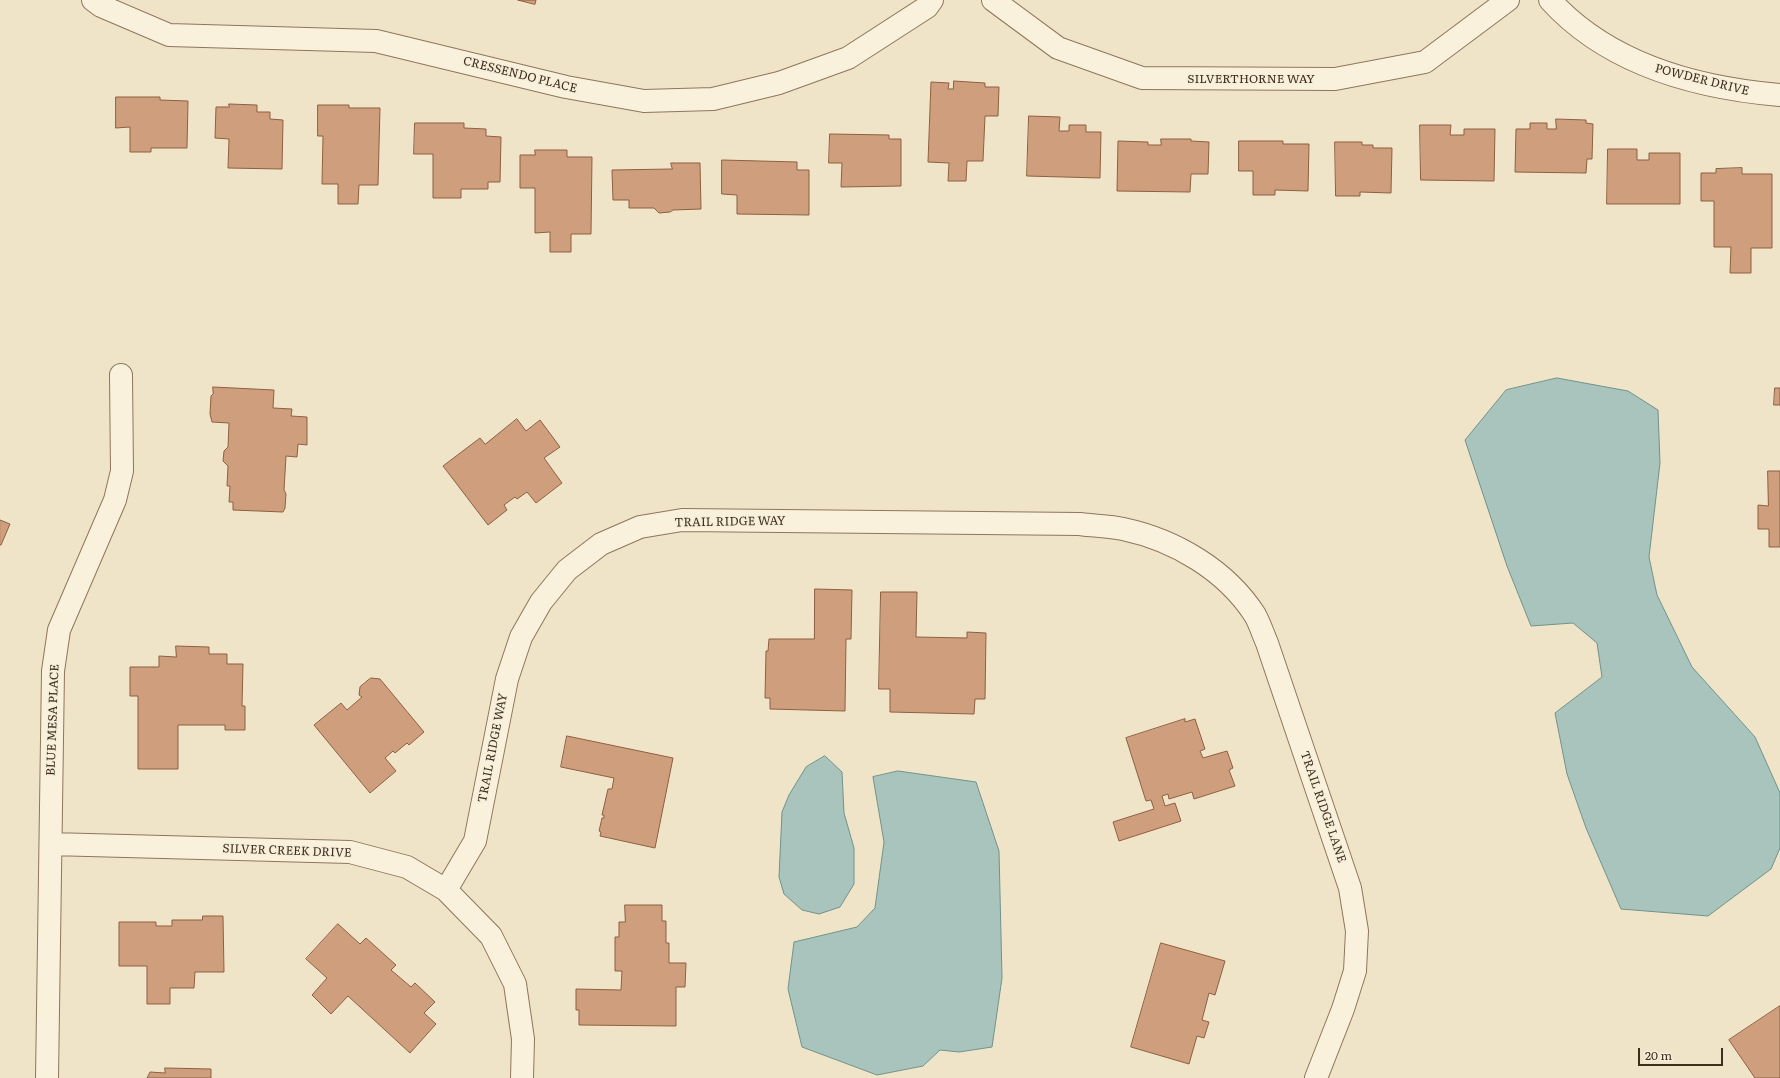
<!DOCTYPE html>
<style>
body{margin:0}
#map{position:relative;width:1780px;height:1078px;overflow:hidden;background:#f0e4c8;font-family:Literata,serif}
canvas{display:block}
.scale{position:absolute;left:1638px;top:1048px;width:85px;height:18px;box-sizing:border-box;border:2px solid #3d2e20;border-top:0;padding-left:5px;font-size:12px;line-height:14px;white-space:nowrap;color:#3d2e20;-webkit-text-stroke:3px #f7eed8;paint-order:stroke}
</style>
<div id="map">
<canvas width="1780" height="1078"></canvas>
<div class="scale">20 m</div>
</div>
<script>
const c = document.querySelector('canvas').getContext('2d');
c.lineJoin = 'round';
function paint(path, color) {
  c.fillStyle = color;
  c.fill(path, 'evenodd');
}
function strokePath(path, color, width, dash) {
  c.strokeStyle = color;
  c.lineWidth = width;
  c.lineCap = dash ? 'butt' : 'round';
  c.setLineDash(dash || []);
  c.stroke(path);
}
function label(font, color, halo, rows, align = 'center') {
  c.font = font + ' Literata,serif';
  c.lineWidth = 3;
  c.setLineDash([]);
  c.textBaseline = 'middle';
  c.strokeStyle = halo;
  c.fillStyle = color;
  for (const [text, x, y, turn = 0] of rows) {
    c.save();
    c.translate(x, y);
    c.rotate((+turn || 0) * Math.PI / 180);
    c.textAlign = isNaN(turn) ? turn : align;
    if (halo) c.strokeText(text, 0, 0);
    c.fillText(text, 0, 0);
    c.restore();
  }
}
const water = new Path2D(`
 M1557,378L1628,391L1658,410L1660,463L1649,557L1657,595L1692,667L1755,737L1780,793V848L1771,869L1708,916L1621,909L1586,828L1567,774L1555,713L1602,677L1597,643L1573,623L1531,626L1507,566L1465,440L1506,390Z
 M825,756L842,772L844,813L854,848V884L840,907L819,914L802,910L784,894L779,877L782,812L789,795L806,767Z
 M898,771L976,782L999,851L1002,978L992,1047L959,1052L940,1050L923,1066L877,1075L802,1047L788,989L794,942L857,927L875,908L884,842L873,777Z`);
const building = new Path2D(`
 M518,0H536L535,4Z
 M954,81L985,83V87H999L998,116H985L983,161H967L966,181H948L949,163L928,162L931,82L949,83L948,89H953Z
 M116,97H160V100L188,101L187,148H151V152H130V127L116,128Z
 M229,104L257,105V112H270V119L283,120L282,169L228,168L229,139L215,138L216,107H229Z
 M318,105H349V108H380L378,185H359L358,204H338V184H322L323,136H318Z
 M1029,116L1060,117L1059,131H1069V125H1086V132H1101L1100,178L1027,176Z
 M1556,119L1586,120V123L1593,124L1592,159H1587L1586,173L1515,172L1516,129H1530V123H1547V129H1556Z
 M415,123H464V128L486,129V136L501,137L500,182H488V189H461V198H433V154H414Z
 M1420,125H1451L1450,135H1464V129H1495L1494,181L1421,180Z
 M830,134L889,135V139H901V186L841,187L842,163H829Z
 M1161,139H1191V141L1209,142L1208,174H1191L1190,192L1117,191L1118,141L1148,142V145H1161Z
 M1239,141H1283V144H1309L1308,191L1275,190V195H1253V171H1239Z
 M1335,142H1362V145H1373V148H1392L1391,193L1360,192V196H1336Z
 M1608,149H1637V160H1649V153H1680V204H1607Z
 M535,150H567V157H592L591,234H571V252H550V232L535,233V188H520V155H535Z
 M722,160L797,162V170H809V215L737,214V195L722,194Z
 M671,163H700L701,209L673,210L670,212L659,213L654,208H629V200H613L612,170L672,169Z
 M1742,168V174H1772V248H1751V273H1730L1731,247H1714V201H1701V173H1716V169Z
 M213,387L274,390L273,408L292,409L291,416L307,417V445L298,444L297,457L286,456L284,490L286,494L285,508L283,512L233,510V502H229L230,486H227L228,466L223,461L224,451L228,447L229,423L212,422L210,414L211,396L213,394Z
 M1775,388H1780V405H1774Z
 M517,419L526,431L540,420L560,447L544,458L562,483L536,503L527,492L517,499L515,497L504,505L507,510L488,525L443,466L480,438L485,444Z
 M1768,471H1780V547H1769V529H1758V505L1768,506Z
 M0,520L10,524L1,545H0Z
 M815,589L852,590L851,639H846L845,711L770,709V698H765L766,651H768L769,639H814Z
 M881,592H917L916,637L967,638V632L986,633L985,699H975L974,714L890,712V689H879Z
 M176,646L209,647V654H227V664H243L242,706H245V730H225V725H178V769H138V696H130V667H159V656L176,657Z
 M371,678L380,679L424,732L409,745L407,743L395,753L393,751L385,758L396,771L370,793L314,725L341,703L347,710L362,697L359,695L360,687Z
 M1185,719V722L1195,719L1205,749L1200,751L1203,758L1227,751L1233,768L1229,770L1235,786L1194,799L1192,792L1169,799L1168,794L1162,796L1165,806L1175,803L1181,821L1119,841L1113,822L1154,809L1151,800L1146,801L1126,738Z
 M567,736L673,758L655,848L600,836L601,832L599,831L602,818H604V815H602L608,789H612L614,778L561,767Z
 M625,905H662V921H666V943H669V963H686L685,987H676V1026L579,1025V1010H576V989L621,990L622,971H615V937H619V922H625Z
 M203,916H223L224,972H195L194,988H170V1004H147V966H119V922H156V926H172V920H202Z
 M338,924L360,944L366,938L396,965L391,970L411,987L415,983L435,1002L424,1013L436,1024L410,1053L348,996L331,1014L312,995L327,978L306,959Z
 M1161,943L1225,961L1215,995L1209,993L1202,1020L1209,1022L1204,1038L1197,1036L1189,1064L1131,1047Z
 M1780,1006V1078H1755L1729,1040Z
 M165,1068L211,1069V1078H147L150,1072L165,1073Z`);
const street = new Path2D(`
 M93,0L101,6L169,35L376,41L566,87L644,101L713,99L779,83L848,58L927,7L932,0
 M993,0L1058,48L1142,78L1335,79L1425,62L1508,0
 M1550,0C1608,64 1697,88 1780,95
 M51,844L350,852L407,867L446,890L491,936L515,984L523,1039L522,1078
 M446,890L475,841L507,679L521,637L541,602L567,570L601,544L640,527L682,520L1080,524C1094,526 1109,526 1123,529C1175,540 1226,570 1255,615C1260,624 1263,634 1267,643L1350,888L1357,931L1355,971L1343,1009L1316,1078
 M47,1078L53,671L59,630L115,500L122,471L121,375`);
const streetNames = [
 ["CRESSENDO PLACE",520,75,14],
 ["SILVERTHORNE WAY",1251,79],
 ["POWDER DRIVE",1702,80,14],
 ["TRAIL RIDGE WAY",730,522,-1],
 ["BLUE MESA PLACE",53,720,-88],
 ["TRAIL RIDGE WAY",493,748,-79],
 ["TRAIL RIDGE LANE",1323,807,71],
 ["SILVER CREEK DRIVE",287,851,2]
];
paint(water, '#a9c4bc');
strokePath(water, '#6f938a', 1);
paint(building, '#cf9f7d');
strokePath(building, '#8d5f41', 1);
strokePath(street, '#8d765c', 24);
strokePath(street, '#faf1dc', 22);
label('12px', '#3d2e20', '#f7eed8', streetNames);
</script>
